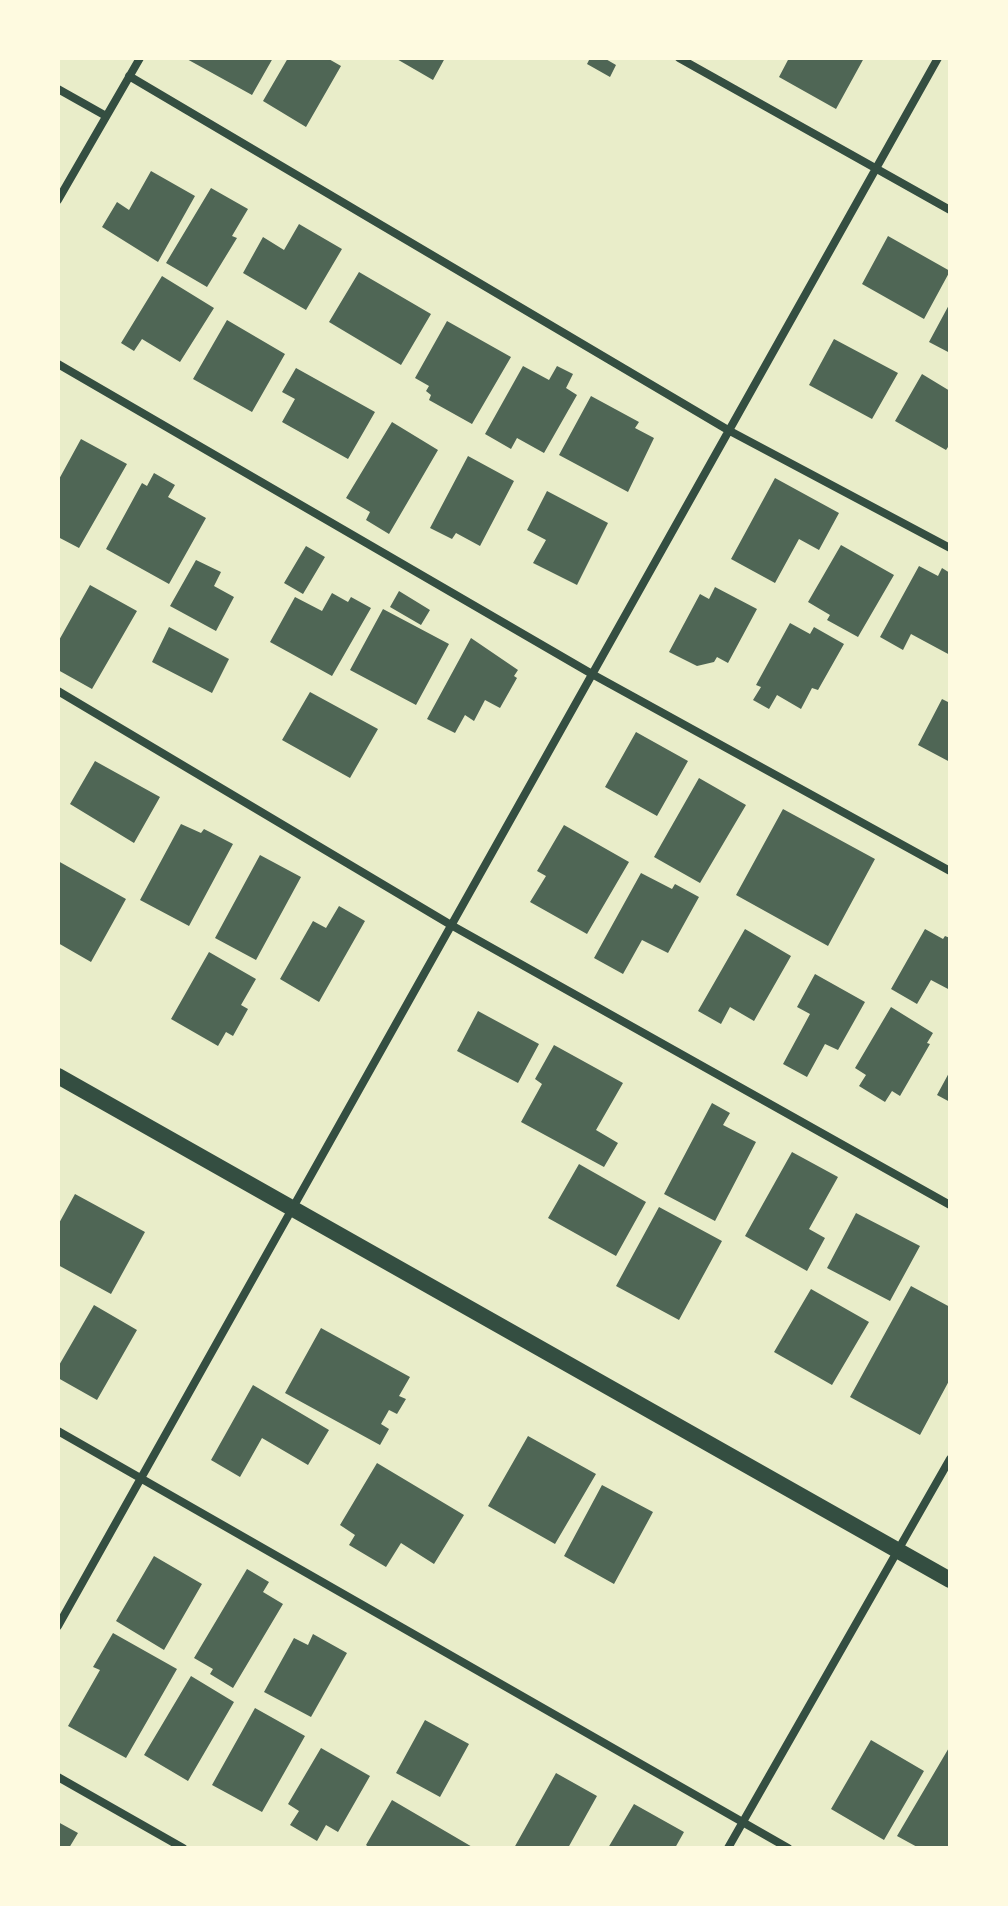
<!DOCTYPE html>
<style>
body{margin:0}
#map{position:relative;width:1008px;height:1906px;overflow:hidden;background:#e9edc9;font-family:"PT Sans",sans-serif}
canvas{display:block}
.frame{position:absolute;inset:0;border:60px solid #fefae0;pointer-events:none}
</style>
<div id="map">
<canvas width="1008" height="1906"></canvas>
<div class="frame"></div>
</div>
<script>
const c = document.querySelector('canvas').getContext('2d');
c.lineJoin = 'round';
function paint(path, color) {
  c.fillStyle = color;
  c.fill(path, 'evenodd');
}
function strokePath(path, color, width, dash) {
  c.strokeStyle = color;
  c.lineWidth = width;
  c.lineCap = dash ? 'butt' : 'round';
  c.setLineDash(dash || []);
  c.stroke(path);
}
const building = new Path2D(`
 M185,58H273L252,95Z
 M288,58H327L341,66L306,127L263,101Z
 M395,58H445L433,80Z
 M590,58H604L616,65L610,77L587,64Z
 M789,58H864L836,109L779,77Z
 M151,171L195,196L158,262L102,227L117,202L129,210Z
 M211,188L248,209L232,236L237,238L207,287L166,263Z
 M299,224L342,249L306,310L243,273L263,237L284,250Z
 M888,236L950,271L924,319L862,284Z
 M359,272L431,314L401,365L329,322Z
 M162,276L214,308L180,362L142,339L134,351L121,343Z
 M950,303V353L929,342Z
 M227,320L285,354L252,412L193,379Z
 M447,321L511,357L472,424L429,400L431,395L426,391L429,386L415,378Z
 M834,339L898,373L872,419L809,385Z
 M523,366L549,380L557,366L573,374L566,388L577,395L544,453L517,438L511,449L485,434Z
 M296,368L375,412L348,459L282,422L295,399L282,392Z
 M922,374L950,391V444L946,450L895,421Z
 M591,396L639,422L635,428L654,438L628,492L559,455Z
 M392,422L438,450L389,534L366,520L370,512L346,498Z
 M81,439L127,464L79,548L58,537V481Z
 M468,456L514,481L480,546L456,533L452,539L430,528Z
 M154,473L175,485L168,497L206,518L169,584L106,549L142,483L147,486Z
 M775,478L839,513L819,550L799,539L775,583L731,559Z
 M547,491L608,523L577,585L533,563L546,540L527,530Z
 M841,545L894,575L858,637L827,620L830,615L808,602Z
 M306,546L325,557L303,594L284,583Z
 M196,560L221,572L214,586L234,597L216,631L170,606Z
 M919,566L938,576L942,568L950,573V655L911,634L903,650L880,637Z
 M90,585L137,611L92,689L58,670V642Z
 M715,587L757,609L728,663L717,657L714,662L697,666L669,652L700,594L709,599Z
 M399,591L430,610L421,625L390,607Z
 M332,593L348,602L351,597L371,608L332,676L270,642L295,597L322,611Z
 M383,609L449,644L416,705L350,670Z
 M790,623L810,634L814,627L844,644L818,690L812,688L801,709L777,695L769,709L753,700L761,687L756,685Z
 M169,627L229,659L212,693L152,662Z
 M471,638L518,670L514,676L517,678L500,708L485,700L474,721L465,715L455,733L427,719Z
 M310,692L378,729L350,778L282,740Z
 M942,699L950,703V762L918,745Z
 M636,732L688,761L657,816L605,787Z
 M95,761L160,797L134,843L70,804Z
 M699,778L746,805L700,883L654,857Z
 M783,809L875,859L828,946L736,895Z
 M181,824L201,833L204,829L233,844L189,926L140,900Z
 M564,825L629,862L587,934L530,902L546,876L537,871Z
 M260,855L301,877L256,960L215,938Z
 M58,861L126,899L91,962L58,943Z
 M641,873L672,889L675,884L699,897L668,953L642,940L623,974L594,958Z
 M339,906L365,921L319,1002L280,979L313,921L326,928Z
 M745,929L791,956L754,1021L730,1007L721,1024L698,1011Z
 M925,929L943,939L945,936L950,938V990L931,980L917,1004L891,989Z
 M209,952L256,979L241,1005L248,1009L233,1036L226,1032L218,1046L171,1019Z
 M815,974L865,1002L838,1050L825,1044L807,1077L783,1064L810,1014L797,1007Z
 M891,1007L933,1033L927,1043L930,1044L900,1096L892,1091L885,1102L859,1086L866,1075L855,1068Z
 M478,1011L539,1044L518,1083L457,1051Z
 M554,1045L623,1083L596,1130L618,1143L604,1167L521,1122L542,1084L535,1079Z
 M950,1071V1102L937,1095Z
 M712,1103L730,1113L723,1125L756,1142L715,1221L664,1194Z
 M792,1152L838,1177L809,1229L825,1238L807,1271L745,1236Z
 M579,1164L646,1202L616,1256L548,1218Z
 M75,1194L145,1232L111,1294L58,1265V1225Z
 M659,1207L722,1241L679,1320L616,1286Z
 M856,1213L920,1246L890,1301L827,1268Z
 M911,1286L950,1307V1379L920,1435L850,1397Z
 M811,1289L869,1322L832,1385L774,1352Z
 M94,1305L137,1330L97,1400L58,1378V1367Z
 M321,1328L410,1377L399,1396L406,1399L397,1414L389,1410L381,1424L389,1429L380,1445L285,1393Z
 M253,1385L329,1430L308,1465L262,1438L240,1477L211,1460Z
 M528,1436L596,1474L555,1544L488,1506Z
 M377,1463L464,1515L434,1564L401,1543L386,1567L349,1545L355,1535L340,1525Z
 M602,1485L653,1512L614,1584L564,1556Z
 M154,1556L202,1584L164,1650L116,1621Z
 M247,1569L269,1582L263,1592L283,1604L233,1688L210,1674L213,1669L194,1658Z
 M113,1633L177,1669L126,1758L68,1726L100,1670L93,1667Z
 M313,1634L347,1653L311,1717L264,1692L294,1638L308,1645Z
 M191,1676L234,1702L188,1781L144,1755Z
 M255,1708L305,1736L262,1812L212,1785Z
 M425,1720L469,1744L440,1797L396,1773Z
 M871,1740L924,1771L884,1840L831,1809Z
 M950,1746V1848H919L897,1836Z
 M321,1748L370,1776L338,1832L326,1825L317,1841L290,1825L299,1811L288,1804Z
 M556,1773L597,1796L568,1848H514Z
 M392,1800L474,1848H370L366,1845Z
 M634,1804L684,1832L675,1848H608Z
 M58,1822L78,1833L69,1848H58Z`);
const minor = new Path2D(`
 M679,58L950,210
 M129,76L728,430L950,548
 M58,89L106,116
 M58,200L140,58
 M58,364L592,674L950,871
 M58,691L451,925L950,1205
 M58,1431L788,1848
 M58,1626L938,58
 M58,1777L183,1848
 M728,1848L950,1459`);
const secondary = new Path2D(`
 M58,1076L950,1580`);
paint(building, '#4f6655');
strokePath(minor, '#344e41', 8);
strokePath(secondary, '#344e41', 16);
</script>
